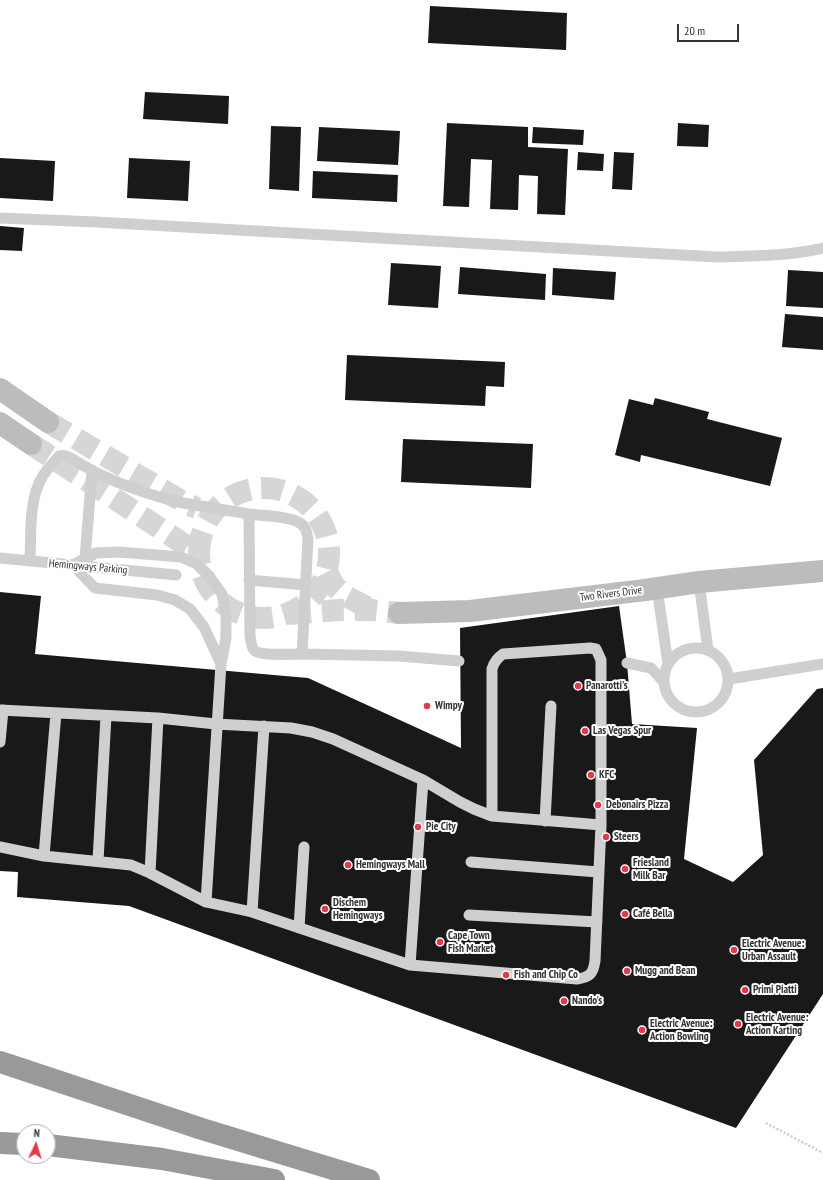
<!DOCTYPE html>
<meta charset="utf-8">
<style>
body{margin:0}
#map{position:relative;width:823px;height:1180px;overflow:hidden;background:#fff;font-family:"PT Sans Narrow",sans-serif}
canvas{display:block}
.north{position:absolute;left:16px;top:1124px;width:40px;height:40px;box-sizing:border-box;background:#fff;border:1px solid #adadad;border-radius:50%;rotate:4deg;font-size:11px;font-weight:700;line-height:16px;text-align:center;color:#323232}
.north::after{content:'';display:block;margin:auto;width:14px;height:18px;background:#e43947;clip-path:polygon(50% 0,100% 100%,50% 72%,0 100%)}
.scale{position:absolute;left:677px;top:24px;width:62px;height:18px;box-sizing:border-box;border:2px solid #323232;border-top:0;padding-left:5px;font-size:12px;line-height:14px;white-space:nowrap;color:#323232;-webkit-text-stroke:3px #fff;paint-order:stroke}
</style>
<div id="map">
<canvas width="823" height="1180"></canvas>
<div class="north">N</div>
<div class="scale">20 m</div>
</div>
<script>
const c = document.querySelector('canvas').getContext('2d');
c.lineJoin = 'round';
function paint(path, color) {
  c.fillStyle = color;
  c.fill(path, 'evenodd');
}
function strokePath(path, color, width, dash) {
  c.strokeStyle = color;
  c.lineWidth = width;
  c.lineCap = dash ? 'butt' : 'round';
  c.setLineDash(dash || []);
  c.stroke(path);
}
function label(font, color, halo, rows, align = 'center') {
  c.font = font + ' "PT Sans Narrow",sans-serif';
  c.lineWidth = 4;
  c.setLineDash([]);
  c.textBaseline = 'middle';
  c.strokeStyle = halo;
  c.fillStyle = color;
  for (const [text, x, y, turn = 0] of rows) {
    c.save();
    c.translate(x, y);
    c.rotate((+turn || 0) * Math.PI / 180);
    c.textAlign = isNaN(turn) ? turn : align;
    if (halo) c.strokeText(text, 0, 0);
    c.fillText(text, 0, 0);
    c.restore();
  }
}
const building = new Path2D(`
 M430,6L567,13L566,50L428,43Z
 M145,92L229,96L228,124L143,119Z
 M447,123L528,127V147L568,149L565,215L537,214L538,176L519,175L518,210L490,209L492,160L471,159L469,207L443,206Z
 M678,123L709,125L708,147L677,146Z
 M271,126L301,127L299,191L269,189Z
 M319,127L400,131L398,165L317,161Z
 M533,127L584,130L583,145L532,143Z
 M578,152L604,154L603,171L577,170Z
 M614,152L634,153L632,190L612,189Z
 M0,158L55,161L53,201L0,198Z
 M129,158L190,161L188,201L127,198Z
 M313,171L398,175L397,202L312,198Z
 M0,226L24,228L22,251L0,250Z
 M391,263L441,266L438,308L388,305Z
 M460,267L546,274L545,300L458,294Z
 M553,268L616,272L614,300L552,295Z
 M788,270L823,272V308L786,306Z
 M785,314L823,317V350L782,347Z
 M347,355L505,362L504,387L486,386L485,406L345,400Z
 M655,398L709,412L707,419L782,438L770,486L641,455L640,462L615,455L629,399L653,405Z
 M403,439L533,444L531,488L401,482Z
 M0,592L41,596L35,654L308,678L461,748L460,628L619,606L627,663L632,724L697,728L684,859L733,882L763,855L754,760L817,689L823,688V994L736,1128L129,906L17,897L18,872L0,871Z`);
const secondaryTunnel = new Path2D(`
 M48,422L185,503L197,508
 M31,444L199,554
 M199 553a65 65 0 1 1 130 0a65 65 0 1 1-130 0Z
 M327,572L334,586L344,595L370,609
 M289,614L339,610H371L399,613`);
const path = new Path2D(`
 M766,1123L823,1153`);
const lane = new Path2D(`
 M0,218L96,222L717,257C753,256 788,256 823,248
 M249,514L250,636C251,641 251,648 255,651C262,656 292,654 302,654
 M0,558L176,575
 M85,559L92,470
 M30,561C31,537 29,503 40,481C44,472 52,464 59,456C67,453 78,463 86,467C112,482 154,497 183,503C205,507 227,510 249,514C263,516 289,516 300,523C306,527 307,532 308,539L302,654L399,656L459,661
 M249,580L306,585
 M699,582L708,650
 M657,588L668,664
 M664 680a32 32 0 1 1 64 0a32 32 0 1 1-64 0Z
 M627,663L651,668L664,682
 M221,664L204,627L190,609L175,600L157,595L95,588L73,565L96,553L119,552L181,557L197,564L209,576L222,594L226,614V638L221,664L206,902L252,912L410,965
 M729,679L823,664
 M0,710L158,718L216,724L291,728L312,732L333,739L423,780L460,802L474,809L492,816L601,825V660L596,649L590,648L503,654C497,658 494,662 492,669V816
 M0,742L3,710
 M423,780L410,965L577,979C590,977 593,974 595,961L601,825
 M545,821L551,706
 M0,847L44,856L131,865L150,873L206,902
 M44,856L56,713
 M98,861L106,716
 M471,862L598,872
 M150,873L158,718
 M252,912L264,726
 M469,915L597,922
 M299,928L304,847`);
const secondary = new Path2D(`
 M0,389L48,422
 M0,423L31,444
 M399,613L470,611L645,590L699,582L823,571`);
const highway = new Path2D(`
 M0,1062L202,1129L369,1180
 M0,1143L24,1144
 M48,1145L162,1159L274,1180`);
const markers = [
 [578,686,4,"#e43947"],
 [427,706,4,"#e43947"],
 [585,731,4,"#e43947"],
 [591,775,4,"#e43947"],
 [598,805,4,"#e43947"],
 [418,827,4,"#e43947"],
 [606,837,4,"#e43947"],
 [348,865,4,"#e43947"],
 [625,869,4,"#e43947"],
 [325,909,4,"#e43947"],
 [625,914,4,"#e43947"],
 [440,942,4,"#e43947"],
 [734,950,4,"#e43947"],
 [627,971,4,"#e43947"],
 [506,975,4,"#e43947"],
 [745,990,4,"#e43947"],
 [564,1001,4,"#e43947"],
 [738,1024,4,"#e43947"],
 [642,1030,4,"#e43947"]
];
const streetNames = [
 ["Hemingways Parking",88,567,5],
 ["Two Rivers Drive",611,594,-7]
];
const poiNames = [
 ["Panarotti's",586,686],
 ["Wimpy",435,706],
 ["Las Vegas Spur",593,731],
 ["KFC",599,775],
 ["Debonairs Pizza",606,805],
 ["Pie City",426,827],
 ["Steers",614,837],
 ["Friesland",633,863],
 ["Milk Bar",633,876],
 ["Hemingways Mall",356,865],
 ["Dischem",333,903],
 ["Hemingways",333,916],
 ["Café Bella",633,914],
 ["Cape Town",448,936],
 ["Fish Market",448,949],
 ["Electric Avenue:",742,944],
 ["Urban Assault",742,957],
 ["Mugg and Bean",635,971],
 ["Fish and Chip Co",514,975],
 ["Primi Piatti",753,990],
 ["Nando's",572,1001],
 ["Electric Avenue:",746,1018],
 ["Action Karting",746,1031],
 ["Electric Avenue:",650,1024],
 ["Action Bowling",650,1037]
];
paint(building, '#191919');
strokePath(secondaryTunnel, '#d6d6d6', 22, [22, 11]);
strokePath(path, '#ccc', 2.5, [2, 2]);
strokePath(lane, '#cfcfcf', 11);
strokePath(secondary, '#bcbcbc', 22);
strokePath(highway, '#999', 22);
for (const [x, y, r, color] of markers) {
  const dot = new Path2D();
  dot.arc(x, y, r, 0, 2 * Math.PI);
  c.fillStyle = color;
  c.fill(dot);
  strokePath(dot, '#fff', 1.5);
}
label('11px', '#323232', '#fff', streetNames);
label('bold 11px', '#323232', '#fff', poiNames, 'left');
</script>
